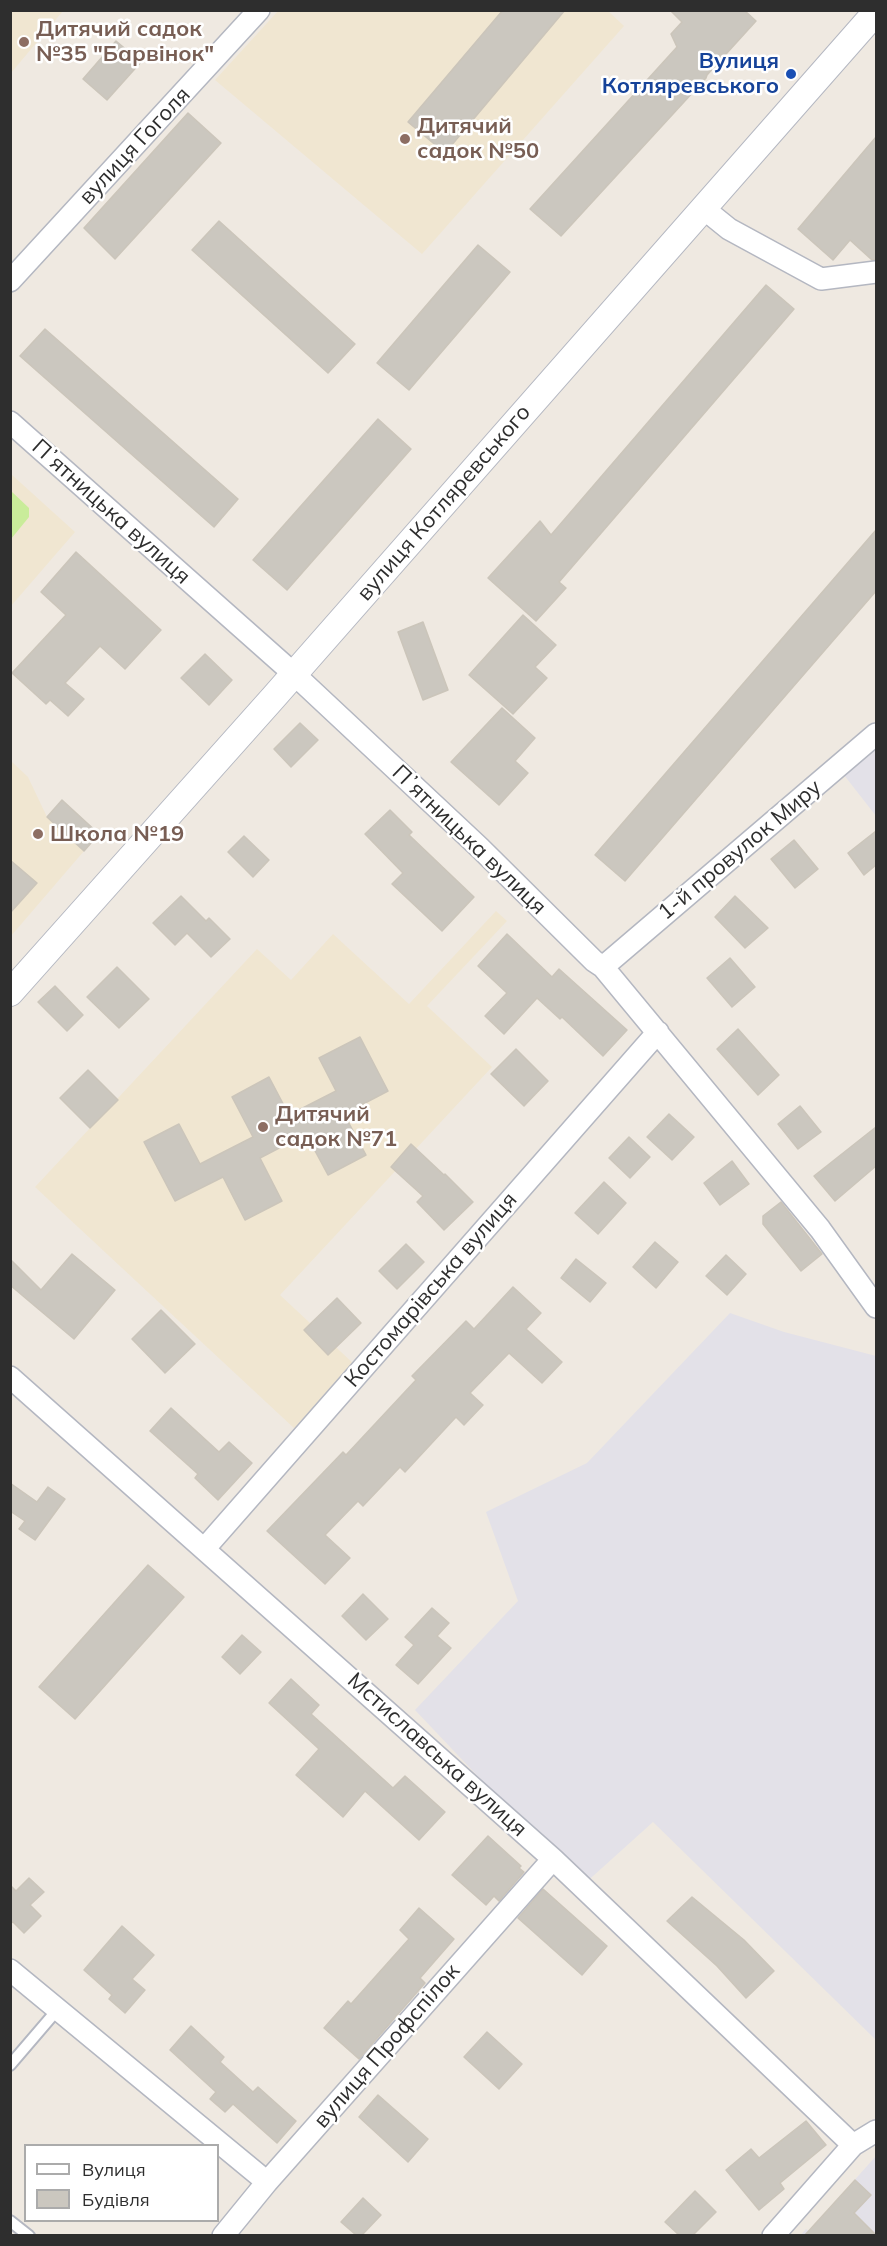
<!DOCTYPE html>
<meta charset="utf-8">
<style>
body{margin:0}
#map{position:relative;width:887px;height:2246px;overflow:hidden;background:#efe9e1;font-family:Mulish,sans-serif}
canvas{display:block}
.frame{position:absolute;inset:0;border:12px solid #2e2e2e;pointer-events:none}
.legend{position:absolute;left:24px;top:2144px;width:195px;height:78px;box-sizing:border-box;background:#fff;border:2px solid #ababab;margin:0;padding:8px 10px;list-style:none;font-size:18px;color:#2e2e2e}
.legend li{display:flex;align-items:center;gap:12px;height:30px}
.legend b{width:30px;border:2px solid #ababab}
</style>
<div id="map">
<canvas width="887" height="2246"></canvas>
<div class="frame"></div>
<ul class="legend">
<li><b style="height:8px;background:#fff"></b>Вулиця</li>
<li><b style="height:16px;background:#cbc7bf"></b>Будівля</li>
</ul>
</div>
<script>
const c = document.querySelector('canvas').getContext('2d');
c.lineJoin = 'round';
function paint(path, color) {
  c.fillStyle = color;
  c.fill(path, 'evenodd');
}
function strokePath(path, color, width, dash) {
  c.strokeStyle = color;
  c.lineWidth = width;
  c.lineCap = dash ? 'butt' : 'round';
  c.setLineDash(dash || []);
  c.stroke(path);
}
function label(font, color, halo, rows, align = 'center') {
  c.font = font + ' Mulish,sans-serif';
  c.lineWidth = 5;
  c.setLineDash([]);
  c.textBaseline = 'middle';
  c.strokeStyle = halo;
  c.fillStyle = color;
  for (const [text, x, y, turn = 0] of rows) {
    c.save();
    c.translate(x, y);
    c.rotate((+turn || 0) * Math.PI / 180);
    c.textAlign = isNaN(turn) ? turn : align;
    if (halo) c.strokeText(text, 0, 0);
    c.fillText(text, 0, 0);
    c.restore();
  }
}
const industrial = new Path2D(`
 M876,750V816L844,775Z
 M730,1313L784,1332L876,1356V2040L653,1822L582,1886L415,1710L518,1601L486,1512L587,1463Z
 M876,2156V2235L800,2236L806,2229L809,2231Z`);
const education = new Path2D(`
 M11,10L63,11L11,73L10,11Z
 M607,10L624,26L422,254L215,80L278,11Z
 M11,474L75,532L11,606Z
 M11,761L28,777L47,817L84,851L11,936Z
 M496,911L507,921L427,1006L492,1067L280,1295L355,1365L295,1429L35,1187L257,949L291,980L333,934L409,1004Z`);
const pitch = new Path2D(`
 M11,491L29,508V517L11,539Z`);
const building = new Path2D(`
 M503,10H565L445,153L408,122Z
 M670,10H744L756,21L707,75L706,78L561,236L530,209L677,47L671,34L682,22Z
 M116,41L141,62L107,100L83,79Z
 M188,113L221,143L115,259L84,228Z
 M876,137V260H872L850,240L833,260L798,229Z
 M219,221L355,344L328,373L192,250Z
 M478,245L510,272L409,390L377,363Z
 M766,285L794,309L559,582L566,588L536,621L488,578L540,521L551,535Z
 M45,329L238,499L214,527L20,356Z
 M378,419L411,449L287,590L253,560Z
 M876,530V591L625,881L595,855Z
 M76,552L161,630L125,669L100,646L65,683L84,699L68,716L50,700L46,704L12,673L66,615L41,592Z
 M523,615L556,645L535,667L547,678L513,714L469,675Z
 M423,622L448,690L423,700L398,632Z
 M205,654L232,680L209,705L181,678Z
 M502,708L535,738L515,761L528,773L499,805L451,762Z
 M300,723L318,740L291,767L274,749Z
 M62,800L99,834L84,851L47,817Z
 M390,810L412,832L409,835L474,897L442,931L392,884L403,873L365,834Z
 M876,831V865L864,875L848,853Z
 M244,836L269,860L253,877L228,852Z
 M794,840L818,869L795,888L771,859Z
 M10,860L37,883L10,913Z
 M181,896L206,921L209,918L230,939L211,957L187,933L175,945L153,923Z
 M735,896L768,928L745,948L715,917Z
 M507,934L552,977L559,969L627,1030L603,1056L562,1017L560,1019L537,998L504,1034L485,1016L507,993L478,966Z
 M730,958L755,987L732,1007L707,978Z
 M117,967L149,999L119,1028L87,997Z
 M55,986L83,1015L67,1031L38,1002Z
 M738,1029L779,1075L758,1095L717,1049Z
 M360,1037L388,1091L344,1114L366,1155L328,1175L306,1134L260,1158L282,1201L245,1220L223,1177L175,1201L144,1142L179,1124L200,1164L253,1137L232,1097L269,1077L289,1115L336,1091L319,1058Z
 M516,1049L548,1081L524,1106L491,1074Z
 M88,1070L118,1100L90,1128L60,1098Z
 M800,1106L821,1132L798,1149L778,1124Z
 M669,1114L694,1137L672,1160L647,1137Z
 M876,1127V1166L835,1201L814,1176Z
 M629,1137L650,1157L630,1178L609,1158Z
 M411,1144L444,1175L445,1174L473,1202L444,1230L417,1202L423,1196L391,1167Z
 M732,1161L749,1184L720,1205L704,1183Z
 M604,1182L626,1203L598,1234L575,1213Z
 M781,1202L822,1254L801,1271L763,1224V1216Z
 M655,1242L678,1262L656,1288L633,1267Z
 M406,1244L424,1262L397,1289L379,1271Z
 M72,1254L115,1290L74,1339L10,1285V1259L41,1290Z
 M726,1255L746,1274L727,1295L706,1276Z
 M576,1259L606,1283L590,1302L561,1278Z
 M513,1287L541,1313L526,1329L562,1362L542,1383L509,1353L470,1393L483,1405L464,1425L456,1417L405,1472L400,1467L363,1506L358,1501L325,1535L350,1558L325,1584L267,1531L343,1452L346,1455L416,1380L412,1376L466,1321L474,1329Z
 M337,1298L361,1323L328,1355L304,1330Z
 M161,1310L195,1344L165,1373L132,1339Z
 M171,1408L219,1452L229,1442L252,1463L218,1500L195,1478L198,1474L150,1431Z
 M10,1483L37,1502L48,1487L65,1499L35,1540L19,1529L25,1521L10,1511Z
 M148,1565L184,1597L75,1719L39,1687Z
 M363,1594L388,1619L366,1640L342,1616Z
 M432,1608L449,1623L437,1636L451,1648L418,1684L396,1665L414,1645L405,1637Z
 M242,1635L261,1652L240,1674L222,1657Z
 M291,1679L319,1705L311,1714L393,1788L405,1776L445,1812L419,1840L365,1791L343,1817L296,1775L319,1749L269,1703Z
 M488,1836L521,1866L519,1868L524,1872L499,1901L494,1896L486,1905L452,1875Z
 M29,1878L44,1892L30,1905L41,1916L24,1933L13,1922L10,1924V1885L16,1891Z
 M543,1889L607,1946L582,1975L518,1918Z
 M692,1897L744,1940L774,1971L746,1998L717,1966L667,1921Z
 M419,1908L454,1939L420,1978L425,1983L359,2059L324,2028L348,2001L351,2004L409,1939L400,1930Z
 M122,1926L154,1955L132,1979L145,1990L125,2013L109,1999L112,1995L84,1970Z
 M191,2026L224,2057L220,2062L253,2092L258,2087L296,2121L277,2143L233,2104L225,2112L210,2099L216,2092L170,2050Z
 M487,2032L522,2064L499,2089L464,2057Z
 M378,2095L428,2139L408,2162L359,2117Z
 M806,2121L826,2145L780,2183L784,2189L759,2210L726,2170L751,2149L759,2158Z
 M855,2180L871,2195L854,2213L876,2235H805Z
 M695,2191L716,2212L693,2235H679L665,2222Z
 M363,2198L381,2215L362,2235H356L341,2222Z`);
const service = new Path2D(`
 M10,2065L58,2009
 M10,2221L29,2236`);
const minor = new Path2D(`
 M703,208L729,229L821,279L876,272
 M10,281L259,10
 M10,422L294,674L480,848L594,961L603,967L820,1229L876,1307
 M603,967L876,734
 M10,1377L553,1859L853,2145
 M205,1548L658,1032
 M10,1970L267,2182
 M223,2236L267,2182L553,1859
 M773,2236L853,2145L876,2131`);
const tertiary = new Path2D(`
 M10,993L273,698L876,12`);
const markers = [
 [24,42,6,"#8d6e63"],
 [791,74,6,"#1a4fb4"],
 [405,139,6,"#8d6e63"],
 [38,834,6,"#8d6e63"],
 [263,1127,6,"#8d6e63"]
];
const educationNames = [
 ["Дитячий садок",36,29],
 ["№35 \"Барвінок\"",36,54],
 ["Дитячий",417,126],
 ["садок №50",417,151],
 ["Школа №19",50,834],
 ["Дитячий",275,1114],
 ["садок №71",275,1139]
];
const transitNames = [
 ["Вулиця",779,61],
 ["Котляревського",779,86]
];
const streetNames = [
 ["вулиця Гоголя",135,146,-47],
 ["вулиця Котляревського",444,503,-49],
 ["Пʼятницька вулиця",111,512,42],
 ["Пʼятницька вулиця",469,840,44],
 ["1-й провулок Миру",740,850,-40],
 ["Костомарівська вулиця",431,1290,-49],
 ["Мстиславська вулиця",437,1755,42],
 ["вулиця Профспілок",387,2046,-49]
];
paint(industrial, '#e3e1e8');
paint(education, '#f0e6d1');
paint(pitch, '#c9ec9a');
paint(building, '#cbc7bf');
strokePath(building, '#cbc5ba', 1.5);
strokePath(service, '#b4b7c1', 14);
strokePath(minor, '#b4b7c1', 24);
strokePath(tertiary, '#b4b7c1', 28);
strokePath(service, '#fff', 10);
strokePath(minor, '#fff', 21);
strokePath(tertiary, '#fff', 26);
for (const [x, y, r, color] of markers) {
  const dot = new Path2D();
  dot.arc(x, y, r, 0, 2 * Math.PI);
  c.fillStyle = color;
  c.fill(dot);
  strokePath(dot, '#fff', 2);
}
label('bold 22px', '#785e54', '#fff', educationNames, 'left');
label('bold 22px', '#164399', '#fff', transitNames, 'right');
label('22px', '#2e2e2e', '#fff', streetNames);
</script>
